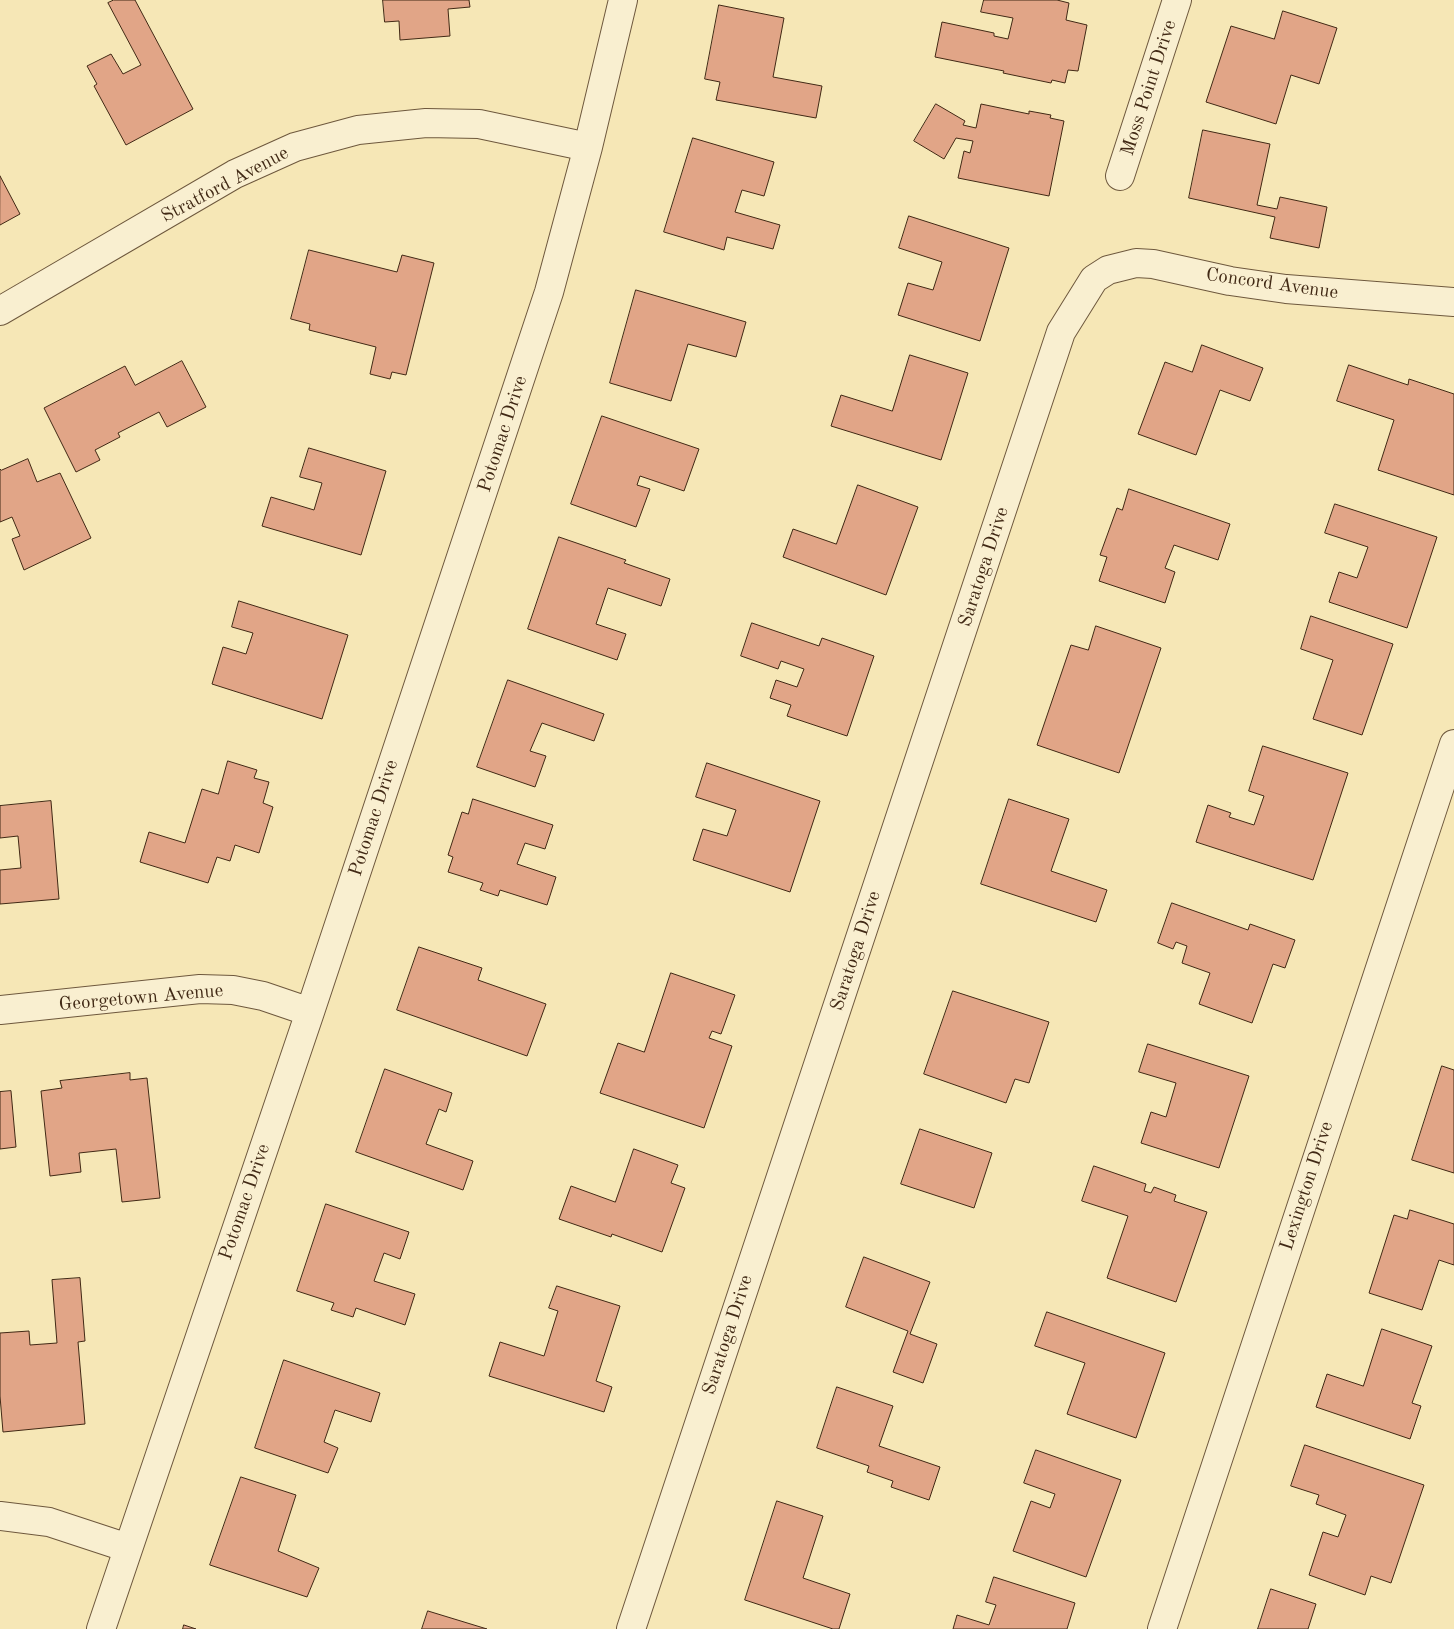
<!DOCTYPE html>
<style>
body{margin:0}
canvas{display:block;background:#f6e7b6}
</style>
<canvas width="1454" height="1629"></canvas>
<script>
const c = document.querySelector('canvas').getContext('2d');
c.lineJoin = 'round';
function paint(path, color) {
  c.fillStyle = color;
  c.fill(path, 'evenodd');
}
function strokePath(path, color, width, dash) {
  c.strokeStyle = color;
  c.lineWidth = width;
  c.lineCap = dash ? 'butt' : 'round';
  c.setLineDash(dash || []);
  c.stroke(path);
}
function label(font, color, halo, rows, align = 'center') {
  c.font = font + ' "Old Standard TT",serif';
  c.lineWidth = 4;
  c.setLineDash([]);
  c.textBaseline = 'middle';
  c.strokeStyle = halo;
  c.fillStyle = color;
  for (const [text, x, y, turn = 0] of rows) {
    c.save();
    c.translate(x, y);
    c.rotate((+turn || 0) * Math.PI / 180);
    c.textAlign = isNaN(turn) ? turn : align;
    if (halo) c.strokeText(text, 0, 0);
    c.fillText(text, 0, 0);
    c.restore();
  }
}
const building = new Path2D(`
 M114,0H135L193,109L126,145L94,86L97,84L87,66L111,54L123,74L141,65L108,3Z
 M383,0H469L470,7L448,9L450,36L400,40L399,21L385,22Z
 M984,0H1057L1069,3L1066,20L1087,25L1078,71L1068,70L1065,83L1052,80L1051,83L1003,73L1004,71L935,57L942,22L994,33V36L1008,39L1013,18L981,12Z
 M719,5L784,18L773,77L822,86L816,118L716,100L720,82L705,79Z
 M1283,11L1337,28L1319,84L1291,75L1276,124L1206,102L1231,26L1274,39Z
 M936,104L965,121L963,125L976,128L981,104L1029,114V111L1051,115L1050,118L1064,121L1049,196L958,178L964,151L970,153L973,141L956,138L944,159L914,141Z
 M1203,130L1270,144L1257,205L1277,209L1280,197L1327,207L1319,248L1270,238L1275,217L1189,198Z
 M693,138L774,162L764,196L742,190L735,212L780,225L773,249L727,237L724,250L664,232Z
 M0,176L20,214L0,225Z
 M909,216L1009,248L980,341L898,315L908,283L933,290L942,262L899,248Z
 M309,250L397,272L402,255L434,263L406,375L392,372L390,379L370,374L376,347L309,330L310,324L291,319Z
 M636,290L746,322L736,357L688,344L671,401L610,383Z
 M1202,345L1263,368L1250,401L1220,390L1196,455L1138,434L1165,362L1192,372Z
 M910,355L968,373L941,460L831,426L841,395L892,411Z
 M182,361L206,407L167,427L159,412L118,433L120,437L95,450L100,460L76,472L44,408L125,366L135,385Z
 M1349,365L1408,385L1409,379L1454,394V495L1378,470L1394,420L1337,401Z
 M602,416L699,449L684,491L640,476L637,485L650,489L636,527L571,504Z
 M309,448L386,471L361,555L262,526L271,497L314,510L322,483L300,477Z
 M28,459L37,482L60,473L91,538L24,570L12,539L20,536L12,517L0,522V469L1,470Z
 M858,485L918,507L886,595L783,557L793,529L836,544Z
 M1129,489L1230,524L1218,560L1174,545L1165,568L1175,572L1165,603L1099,581L1107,557L1100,555L1117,508L1122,510Z
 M1335,504L1437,537L1407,628L1329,602L1339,572L1357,578L1368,547L1325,533Z
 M559,537L626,560L624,563L670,579L661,606L608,588L596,624L626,634L617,660L528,629Z
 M239,601L348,635L322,719L212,684L223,647L246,654L253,633L232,627Z
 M1311,616L1393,644L1362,735L1313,719L1333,660L1301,649Z
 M752,623L819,646L822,638L874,656L847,736L787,716L791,705L770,698L776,680L797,687L804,669L781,661L778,669L741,656Z
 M1096,626L1161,648L1119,773L1037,745L1071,645L1088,650Z
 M508,680L604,714L594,741L542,723L530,751L546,756L535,787L477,767Z
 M1263,746L1348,773L1313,880L1196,842L1208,805L1231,813L1229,817L1254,825L1264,796L1249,791Z
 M228,761L257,770L254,778L269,782L263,803L273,807L259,853L235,845L230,861L217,857L208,883L140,862L149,832L185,843L202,789L218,794Z
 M707,763L820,801L790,892L693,860L703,829L727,836L736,810L696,797Z
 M473,799L553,825L545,849L525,843L517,864L556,877L547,905L500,890L498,896L480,890L483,883L448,872L453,857L448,855L462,812L468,814Z
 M1009,799L1069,819L1051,871L1107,890L1096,922L981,884Z
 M51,801L59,899L0,904V870L21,868L18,836L0,838V806Z
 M1172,903L1248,930L1250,924L1295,940L1285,968L1273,964L1252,1023L1199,1004L1210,973L1182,963L1187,946L1176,942L1173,949L1158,943Z
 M419,947L482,968L478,980L546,1004L527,1056L397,1010Z
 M671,973L735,995L721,1034L712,1031L709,1038L732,1046L704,1128L600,1093L618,1043L644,1052Z
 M953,991L1049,1022L1029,1083L1015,1079L1006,1103L924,1074Z
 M1148,1044L1249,1076L1219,1168L1141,1143L1151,1112L1166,1117L1176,1083L1139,1072Z
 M1442,1066L1454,1070V1173L1412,1160Z
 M385,1069L452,1093L446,1112L439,1109L426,1144L473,1161L463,1190L356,1152Z
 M130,1073V1080L147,1078L160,1198L122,1202L116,1149L79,1153L81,1172L50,1176L41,1091L62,1088L60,1081Z
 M11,1091L16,1147L0,1149V1092Z
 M920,1129L992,1153L974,1208L901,1184Z
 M634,1149L678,1165L671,1183L685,1188L662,1252L612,1234L611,1237L559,1219L571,1186L615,1202Z
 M1094,1166L1146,1184L1144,1191L1151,1193L1154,1187L1176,1195L1174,1201L1207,1212L1176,1302L1107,1278L1128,1216L1082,1201Z
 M326,1204L409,1232L400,1259L384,1253L374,1281L415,1294L405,1325L356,1308L353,1317L331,1310L334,1303L297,1291Z
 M1410,1210L1454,1224V1265L1439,1260L1422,1310L1369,1293L1394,1215L1407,1219Z
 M864,1257L930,1282L910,1334L937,1344L923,1383L893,1372L908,1331L846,1307Z
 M80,1278L85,1341L78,1342L85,1424L3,1432L0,1396V1333L29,1331L30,1345L57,1343L52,1280Z
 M557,1286L620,1306L596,1381L612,1387L604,1412L489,1376L500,1342L544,1356L558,1311L549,1308Z
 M1047,1312L1165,1353L1136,1438L1067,1414L1085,1363L1035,1346Z
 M1382,1329L1432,1346L1412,1403L1421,1406L1410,1439L1316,1407L1327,1374L1363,1386Z
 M284,1360L380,1393L371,1422L335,1410L324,1442L338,1448L328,1473L255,1448Z
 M837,1387L893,1406L879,1446L940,1467L929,1500L891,1487L893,1481L867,1472L869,1466L817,1448Z
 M1305,1445L1424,1485L1391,1583L1371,1576L1365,1595L1309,1575L1323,1532L1338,1537L1346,1515L1316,1504L1319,1495L1291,1486Z
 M1036,1450L1121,1480L1086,1577L1013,1551L1031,1501L1050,1508L1055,1494L1024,1483Z
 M241,1477L296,1495L278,1551L319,1568L307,1597L210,1565Z
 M777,1501L823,1516L803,1578L850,1594L839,1629H833L745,1600Z
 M994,1577L1075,1603L1067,1629H953L957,1615L989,1625L996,1605L986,1602Z
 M1271,1589L1316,1604L1308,1629H1258Z
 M428,1611L487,1629H422Z
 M184,1625L196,1629H183Z`);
const minor = new Path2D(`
 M1120,176L1177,0
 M0,311L235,174L295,147L358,130L426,123L479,124L588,147
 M0,1010L200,989L233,990L263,996L310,1012
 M0,1516L49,1522L128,1548
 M101,1629L310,1012L549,292L588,147L623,0
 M631,1629L1061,332L1094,279L1108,270L1136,263L1153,264L1230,281L1286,289L1454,302
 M1162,1629L1454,744`);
const streetNames = [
 ["Moss Point Drive",1149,88,-72],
 ["Stratford Avenue",225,185,-28],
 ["Concord Avenue",1272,284,8],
 ["Potomac Drive",503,434,-72],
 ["Saratoga Drive",984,567,-72],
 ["Potomac Drive",374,818,-72],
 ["Saratoga Drive",856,951,-72],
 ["Georgetown Avenue",141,998,-5],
 ["Lexington Drive",1307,1186,-72],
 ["Potomac Drive",245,1202,-71],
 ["Saratoga Drive",728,1335,-72]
];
paint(building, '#e1a587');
strokePath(building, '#412915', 1);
strokePath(minor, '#6e583d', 30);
strokePath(minor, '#f9efd0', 28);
label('19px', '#412915', '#f9efd0', streetNames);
</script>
